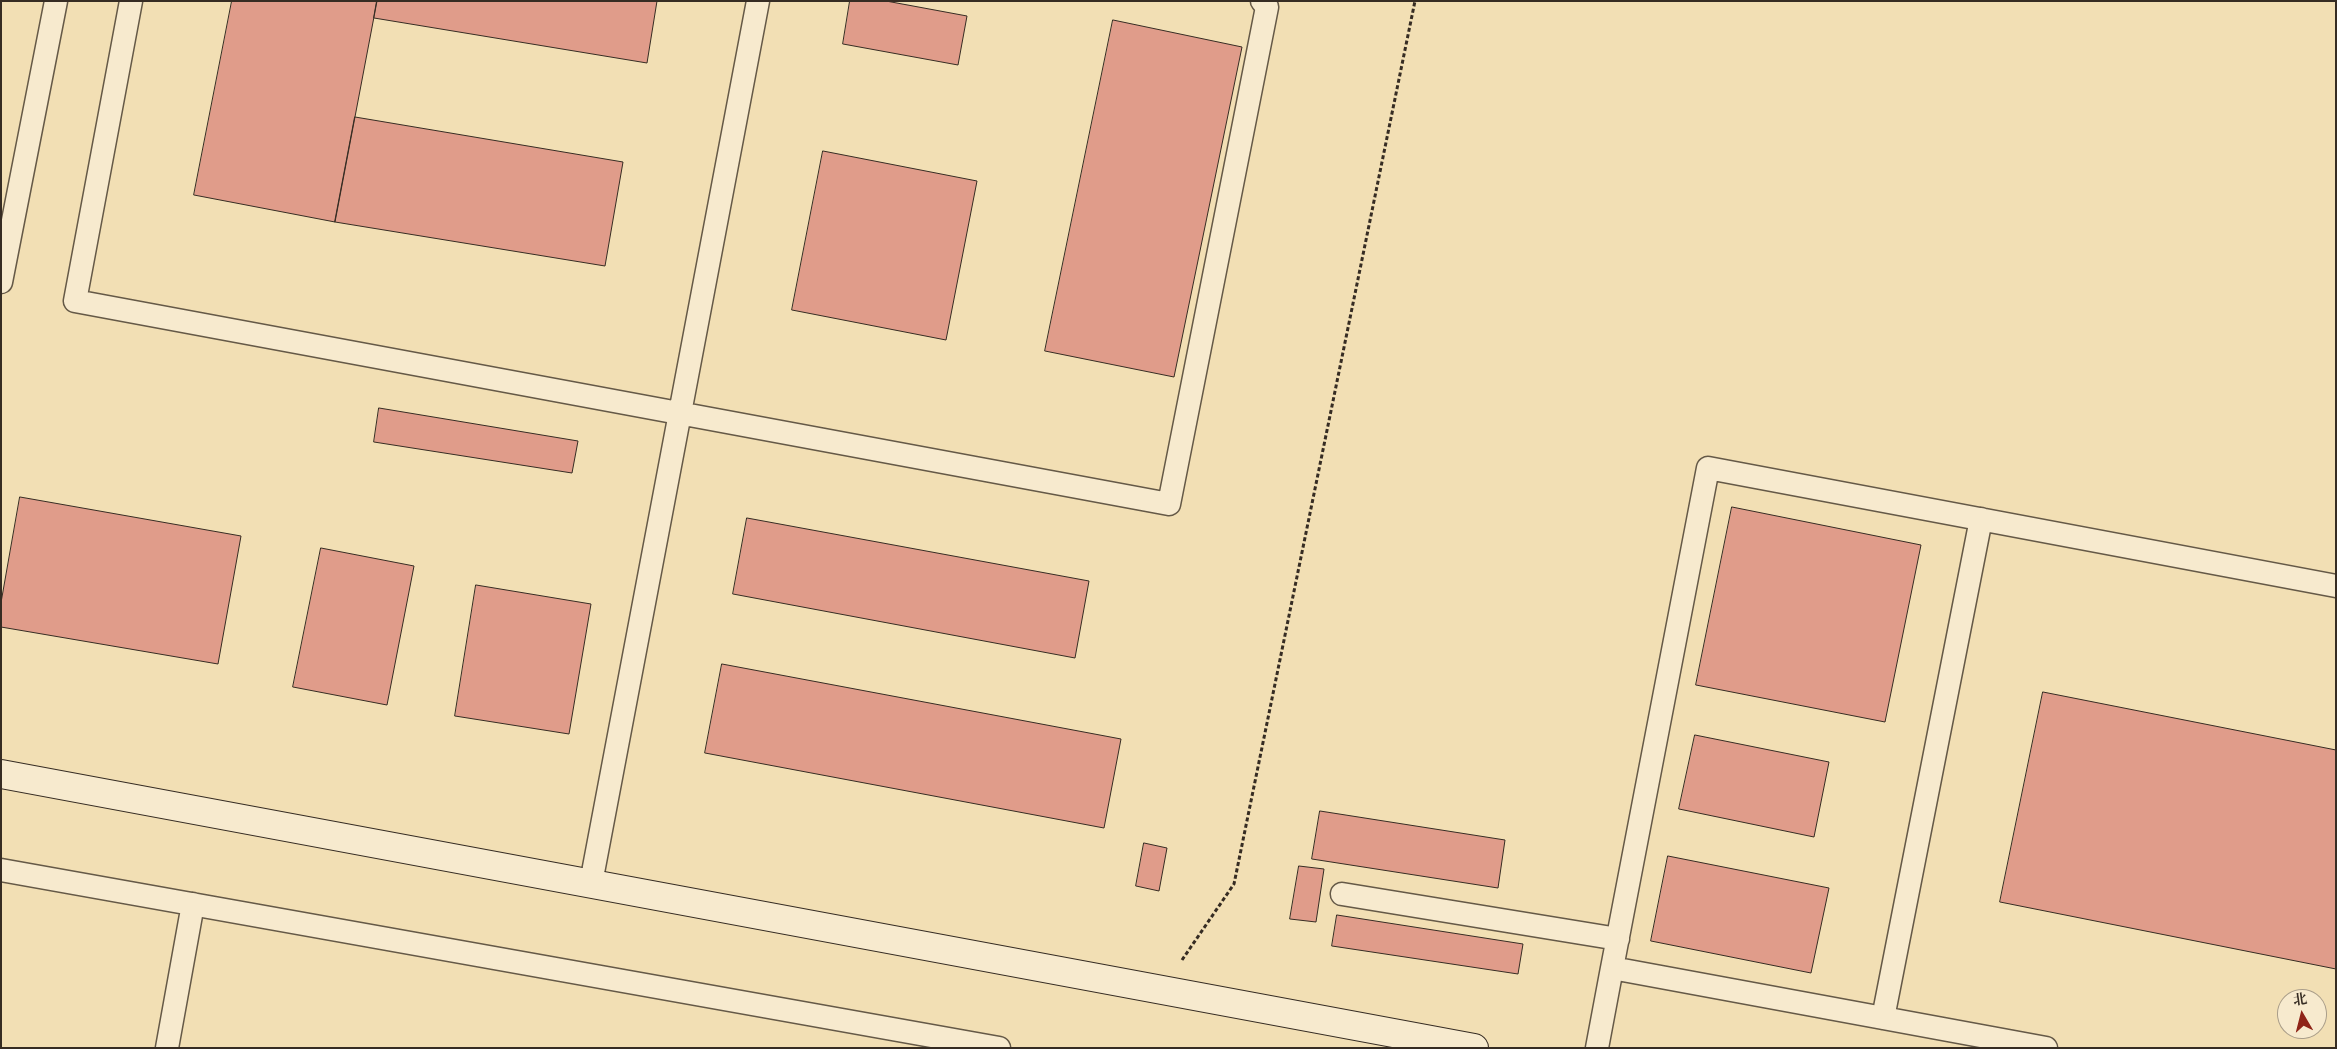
<!DOCTYPE html>
<meta charset="utf-8">
<style>
body{margin:0}
#map{position:relative;width:2337px;height:1049px;overflow:hidden;background:#f2dfb4;font-family:"IM FELL English","Noto Serif SC",serif}
canvas{display:block}
.frame{position:absolute;inset:0;border:2px solid #362c23;pointer-events:none}
.north{position:absolute;left:2277px;top:989px;width:50px;height:50px;box-sizing:border-box;background:#f7eace;border:1px solid #aa9e8a;border-radius:50%;rotate:352deg;font-size:14px;font-weight:700;line-height:20px;text-align:center;color:#362c23}
.north::after{content:'';display:block;margin:auto;width:18px;height:22px;background:#8f2418;clip-path:polygon(50% 0,100% 100%,50% 72%,0 100%)}
</style>
<div id="map">
<canvas width="2337" height="1049"></canvas>
<div class="frame"></div>
<div class="north">北</div>
</div>
<script>
const c = document.querySelector('canvas').getContext('2d');
c.lineJoin = 'round';
function paint(path, color) {
  c.fillStyle = color;
  c.fill(path, 'evenodd');
}
function strokePath(path, color, width, dash) {
  c.strokeStyle = color;
  c.lineWidth = width;
  c.lineCap = dash ? 'butt' : 'round';
  c.setLineDash(dash || []);
  c.stroke(path);
}
const building = new Path2D(`
 M232,1H377L335,222L194,195Z
 M377,1H657L647,63L374,18Z
 M850,1H886L967,16L958,65L843,44Z
 M1113,20L1242,47L1174,377L1045,351Z
 M355,117L623,162L605,266L335,222Z
 M823,151L977,181L946,340L792,310Z
 M379,408L578,441L572,473L374,442Z
 M20,497L241,536L218,664L1,627V603Z
 M1732,507L1921,545L1885,722L1696,685Z
 M747,518L1089,581L1075,658L733,594Z
 M321,548L414,566L387,705L293,687Z
 M476,585L591,604L569,734L455,716Z
 M722,664L1121,739L1104,828L705,753Z
 M2043,692L2336,750V969L2000,902Z
 M1695,735L1829,762L1814,837L1679,809Z
 M1320,811L1505,840L1498,888L1312,859Z
 M1144,843L1167,848L1159,891L1136,886Z
 M1668,856L1829,888L1811,973L1651,941Z
 M1299,866L1324,869L1316,922L1290,919Z
 M1337,915L1523,944L1518,974L1332,946Z`);
const path = new Path2D(`
 M1182,960L1234,884L1415,1`);
const lane = new Path2D(`
 M131,1L75,301L1169,504L1267,7L1262,1
 M1,282L56,1
 M1,870L999,1048
 M591,883L758,1
 M1342,894L1618,939
 M1883,1018L1981,519
 M167,1048L193,904
 M1597,1048L1612,968
 M2046,1048L1612,968L1708,468L2336,586`);
const secondary = new Path2D(`
 M1,774L1474,1048`);
paint(building, '#e09c8a');
strokePath(building, '#362c23', 1);
strokePath(lane, '#655947', 25);
strokePath(secondary, '#362c23', 30);
strokePath(path, '#362c23', 3, [4, 2.5]);
strokePath(lane, '#f7eace', 22);
strokePath(secondary, '#f7eace', 28);
</script>
